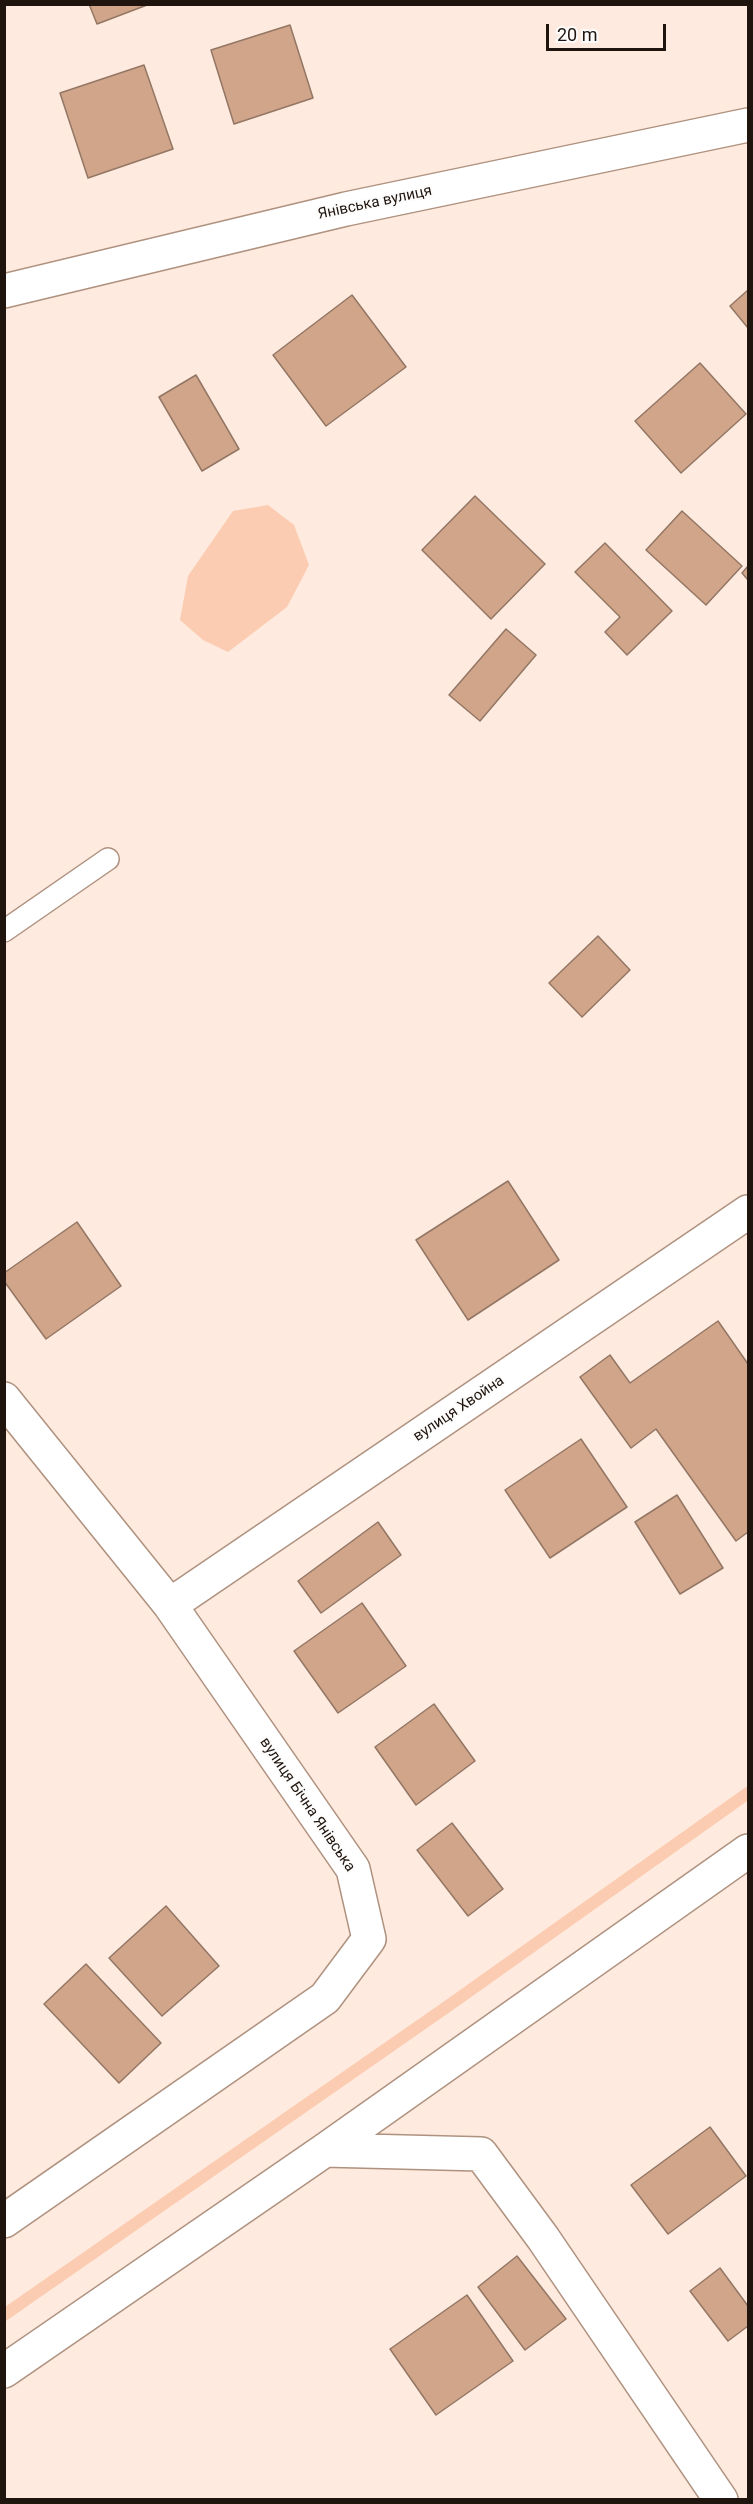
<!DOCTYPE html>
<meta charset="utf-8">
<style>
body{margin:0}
#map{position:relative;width:753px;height:2504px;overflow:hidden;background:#feeade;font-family:Roboto,sans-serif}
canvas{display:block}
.frame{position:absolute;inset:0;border:6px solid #20150e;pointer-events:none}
.scale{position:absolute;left:546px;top:24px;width:120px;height:27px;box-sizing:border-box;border:3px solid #20150e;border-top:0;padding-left:8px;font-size:18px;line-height:21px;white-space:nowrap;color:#20150e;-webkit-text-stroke:4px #fcfcfc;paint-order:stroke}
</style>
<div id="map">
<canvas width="753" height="2504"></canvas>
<div class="frame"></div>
<div class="scale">20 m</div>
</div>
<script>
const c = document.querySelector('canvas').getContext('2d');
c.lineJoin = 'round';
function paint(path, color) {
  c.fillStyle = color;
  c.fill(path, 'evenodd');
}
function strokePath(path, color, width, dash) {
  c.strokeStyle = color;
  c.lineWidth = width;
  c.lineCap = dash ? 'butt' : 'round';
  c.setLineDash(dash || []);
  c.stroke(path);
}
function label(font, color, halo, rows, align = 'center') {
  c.font = font + ' Roboto,sans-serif';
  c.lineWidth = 4.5;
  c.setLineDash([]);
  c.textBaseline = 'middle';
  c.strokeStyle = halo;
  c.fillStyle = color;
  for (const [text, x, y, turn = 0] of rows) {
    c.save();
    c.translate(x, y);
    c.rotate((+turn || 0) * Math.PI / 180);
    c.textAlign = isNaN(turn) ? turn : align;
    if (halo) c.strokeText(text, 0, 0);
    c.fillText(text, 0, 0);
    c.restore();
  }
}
const water = new Path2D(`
 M268,505L294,525L309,565L287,607L228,652L203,640L180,620L188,576L233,511Z`);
const stream = new Path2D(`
 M4,2315L448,2006L748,1793`);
const building = new Path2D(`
 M89,4H147V5L97,24Z
 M290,25L313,98L234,124L211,50Z
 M144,65L173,149L88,178L60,93Z
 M748,290V328L730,306Z
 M352,295L406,367L326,426L273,355Z
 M700,363L746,414L681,473L635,421Z
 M196,375L239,449L202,471L159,397Z
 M475,496L545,564L491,619L422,550Z
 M682,511L742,566L706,605L646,550Z
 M605,543L672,611L627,655L605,632L620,617L575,572Z
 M748,566V580L742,573Z
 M506,629L536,655L480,721L449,695Z
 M598,936L630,970L582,1017L549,983Z
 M508,1181L559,1260L468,1320L416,1240Z
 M77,1222L121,1286L46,1339L4,1281V1273Z
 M718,1321L748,1364V1532L736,1541L656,1429L631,1448L580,1377L610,1355L630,1383Z
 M581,1439L627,1507L550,1558L505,1490Z
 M677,1495L723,1568L680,1594L635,1522Z
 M378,1522L401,1555L321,1613L298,1581Z
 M362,1603L406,1666L338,1713L294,1651Z
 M434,1704L475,1761L416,1805L375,1747Z
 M452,1823L503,1889L468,1916L417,1850Z
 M166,1906L219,1966L162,2016L109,1958Z
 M86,1964L161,2043L119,2083L44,2004Z
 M710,2127L746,2176L668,2234L631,2185Z
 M517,2256L566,2319L525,2350L478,2287Z
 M720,2268L748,2306V2326L728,2341L690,2291Z
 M467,2295L513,2361L436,2415L390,2349Z`);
const service = new Path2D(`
 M4,931L108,859`);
const minor = new Path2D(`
 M4,291L346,209L748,125
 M4,1399L170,1605L353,1869L369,1939L325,1998L4,2221
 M170,1605L748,1212
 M325,2150L481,2154L543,2238L721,2500
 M4,2371L325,2150L748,1851`);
const streetNames = [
 ["Янівська вулиця",375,203,-12],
 ["вулиця Хвойна",459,1409,-34],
 ["вулиця Бічна Янівська",307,1805,56]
];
paint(water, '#fbccb1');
strokePath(stream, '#fbccb1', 12);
paint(building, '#d1a58a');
strokePath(building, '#937664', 1.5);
strokePath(service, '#af917f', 24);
strokePath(minor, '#af917f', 36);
strokePath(service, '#fff', 21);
strokePath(minor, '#fff', 33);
label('15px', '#20150e', '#fcfcfc', streetNames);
</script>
